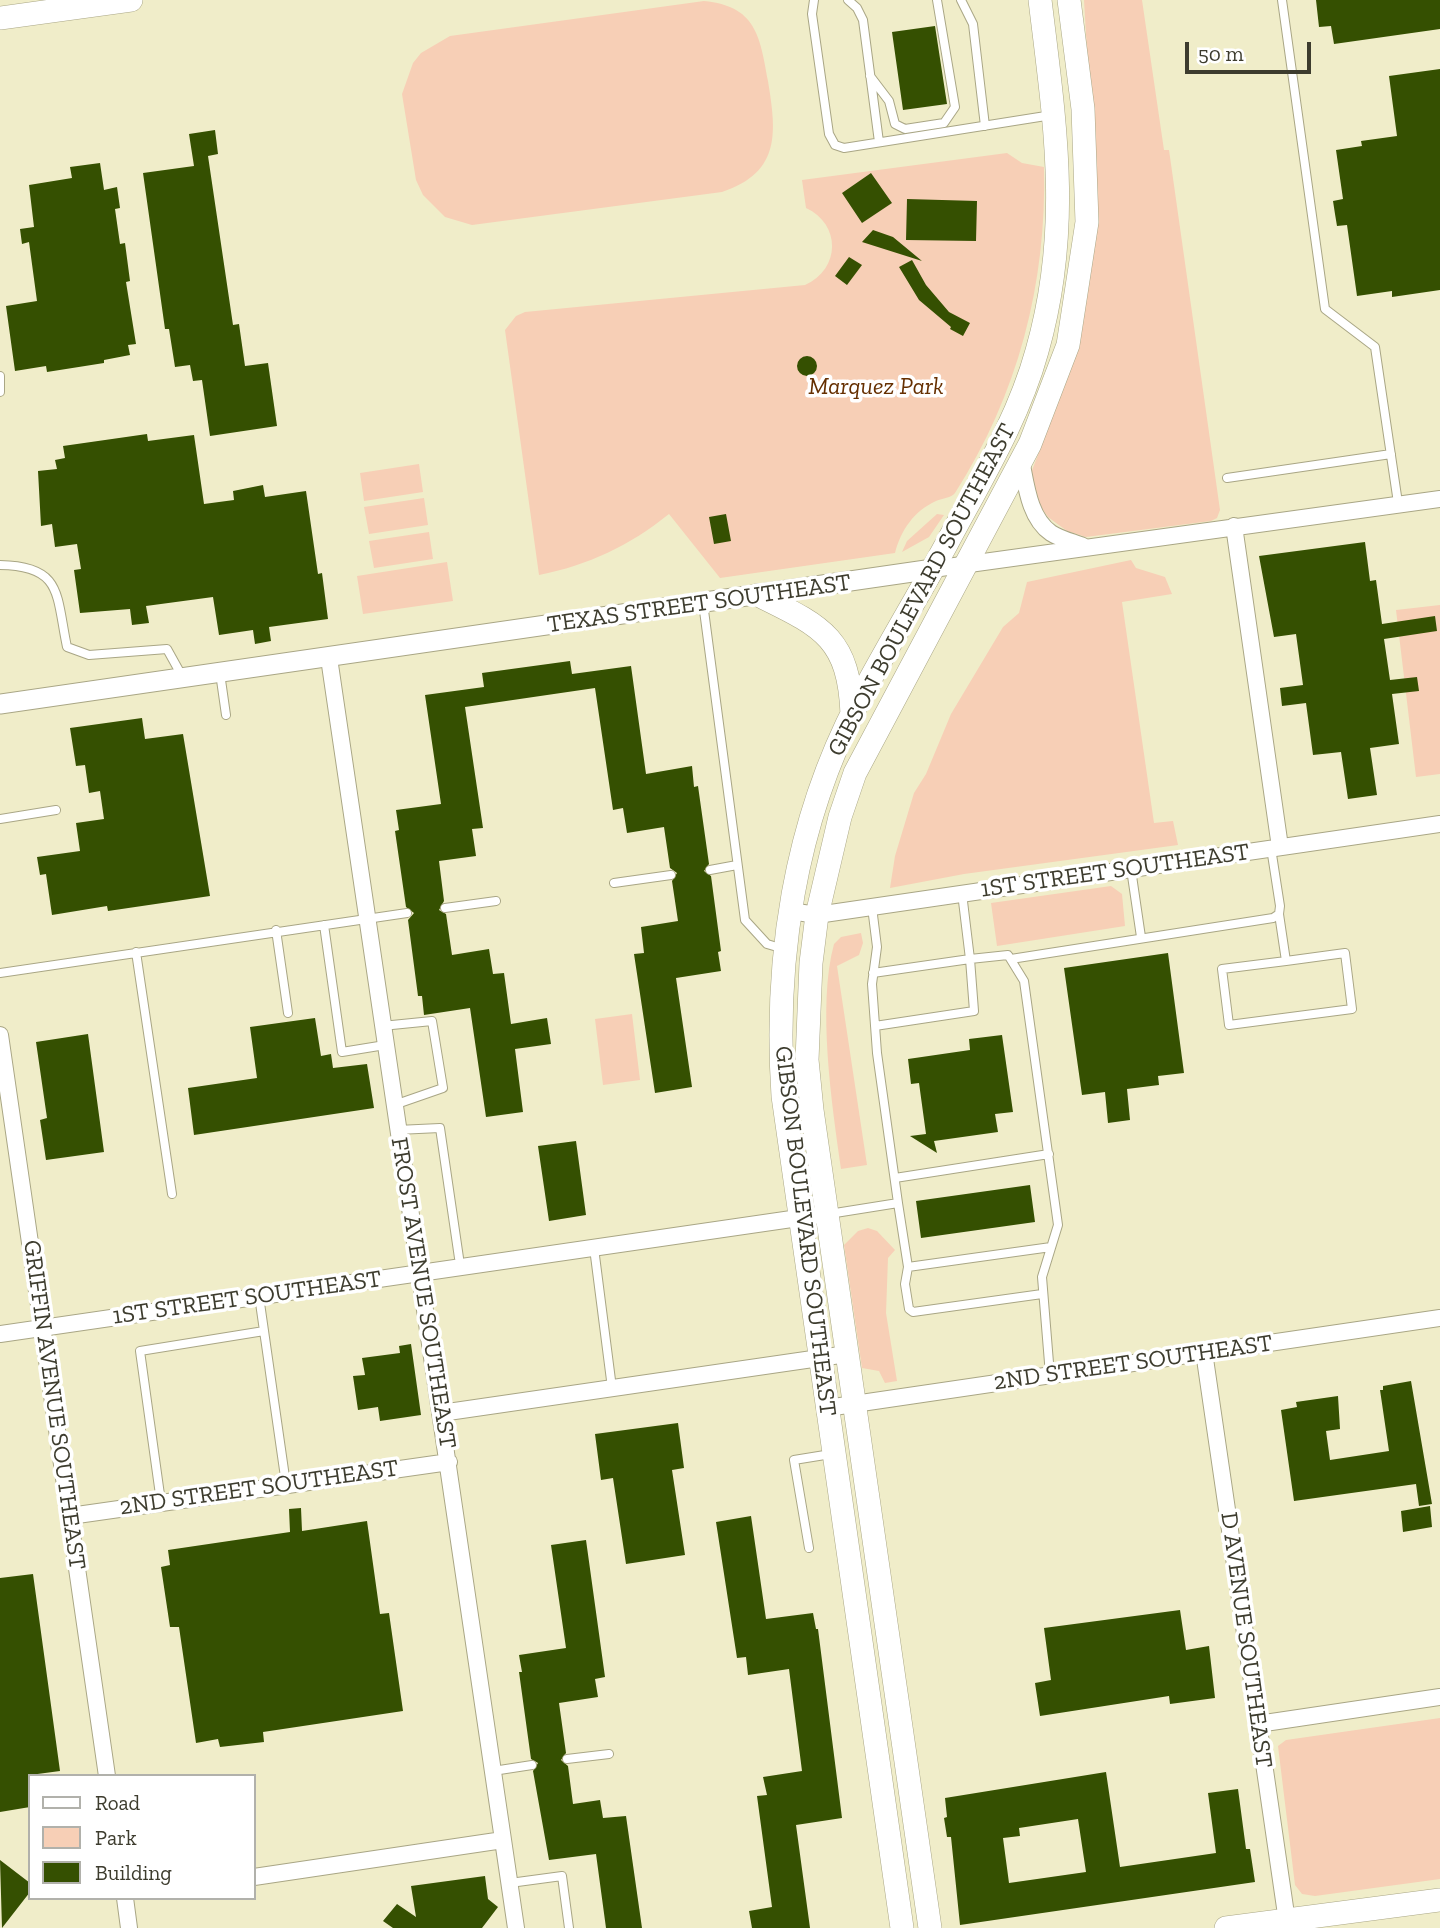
<!DOCTYPE html>
<style>
body{margin:0}
#map{position:relative;width:1440px;height:1928px;overflow:hidden;background:#f0edc9;font-family:"Zilla Slab",serif}
canvas{display:block}
.legend{position:absolute;left:28px;top:1774px;width:228px;height:126px;box-sizing:border-box;background:#fff;border:2px solid #b1b1ab;margin:0;padding:9px 12px;list-style:none;font-size:21px;color:#3d3c2e}
.legend li{display:flex;align-items:center;gap:14px;height:35px}
.legend b{width:35px;border:2px solid #b1b1ab}
.scale{position:absolute;left:1185px;top:42px;width:126px;height:32px;box-sizing:border-box;border:4px solid #3d3c2e;border-top:0;padding-left:9px;font-size:21px;line-height:24px;white-space:nowrap;color:#3d3c2e;-webkit-text-stroke:5px #fff;paint-order:stroke}
</style>
<div id="map">
<canvas width="1440" height="1928"></canvas>
<ul class="legend">
<li><b style="height:9px;background:#fff"></b>Road</li>
<li><b style="height:19px;background:#f7cfb6"></b>Park</li>
<li><b style="height:19px;background:#355001"></b>Building</li>
</ul>
<div class="scale">50 m</div>
</div>
<script>
const c = document.querySelector('canvas').getContext('2d');
c.lineJoin = 'round';
function paint(path, color) {
  c.fillStyle = color;
  c.fill(path, 'evenodd');
}
function strokePath(path, color, width, dash) {
  c.strokeStyle = color;
  c.lineWidth = width;
  c.lineCap = dash ? 'butt' : 'round';
  c.setLineDash(dash || []);
  c.stroke(path);
}
function label(font, color, halo, rows, align = 'center') {
  c.font = font + ' "Zilla Slab",serif';
  c.lineWidth = 7;
  c.setLineDash([]);
  c.textBaseline = 'middle';
  c.strokeStyle = halo;
  c.fillStyle = color;
  for (const [text, x, y, turn = 0] of rows) {
    c.save();
    c.translate(x, y);
    c.rotate((+turn || 0) * Math.PI / 180);
    c.textAlign = isNaN(turn) ? turn : align;
    if (halo) c.strokeText(text, 0, 0);
    c.fillText(text, 0, 0);
    c.restore();
  }
}
const green = new Path2D(`
 M1084,0H1142L1164,150H1169L1220,510L1217,518L1211,521L1086,537L1067,531L1048,517L1036,500L1031,473L1066,381L1079,334L1092,261L1090,103Z
 M704,1C756,6 760,36 768,81C776,131 782,172 722,192L472,225L445,217L423,195L416,180L402,94L413,63L421,53L450,36Z
 M1007,153L1022,163L1044,167C1047,283 1018,395 955,493C951,498 943,498 936,501C914,511 901,530 895,553L720,578L669,514C629,546 589,565 539,575L505,330L516,316L525,312L805,285C841,269 841,224 806,208L802,180Z
 M419,464L423,492L364,501L360,473Z
 M424,498L428,525L369,534L364,507Z
 M937,514L944,515L929,537L902,552L907,541Z
 M429,532L433,559L374,568L369,541Z
 M1131,560L1136,568L1165,577L1172,594L1122,602L1154,823L1173,821L1178,845L964,874L890,888L895,856L914,793L926,774L951,714L1003,627L1019,613L1027,582Z
 M447,562L453,601L363,614L357,576Z
 M1440,605V774L1416,777L1396,610Z
 M1111,886L1122,894L1125,926L997,946L991,903Z
 M861,933L863,943L859,955L837,966L867,1165L841,1169C832,1105 817,1006 834,944L841,937Z
 M632,1014L640,1080L603,1085L595,1019Z
 M868,1228L877,1231L895,1250L888,1258L886,1313L897,1381L885,1383L879,1371L862,1368L844,1245L858,1231Z
 M1440,1718V1879L1315,1896L1302,1894L1295,1885L1278,1746L1286,1740Z`);
const building = new Path2D(`
 M1316,0H1440V29L1334,44L1331,26L1319,27Z
 M935,26L947,104L903,110L892,32Z
 M1440,69V290L1392,297V291L1357,296L1347,225L1337,226L1335,214L1333,201L1343,199L1336,150L1362,146L1361,141L1397,136L1389,76Z
 M215,130L218,154L208,156L233,325L239,324L245,366L268,363L277,426L210,436L202,380L193,381L190,365L175,367L169,329H165L143,173L194,166L189,134Z
 M100,163L104,190L117,187L120,208L115,209L120,244L125,243L130,281L126,282L136,344L128,345L130,355L104,360V363L47,372L46,366L15,371L6,306L37,301L29,242L22,244L20,229L34,227L29,185L72,178L70,167Z
 M871,173L892,203L862,223L842,193Z
 M907,199L977,201L976,241L906,240Z
 M873,230L893,237L922,261L862,242Z
 M849,257L862,265L847,285L835,276Z
 M912,260L926,285L949,312L970,323L963,336L950,329L951,327L919,300L899,267Z
 M797 366a10 10 0 1 1 20 0a10 10 0 1 1-20 0Z
 M147,434L148,441L194,435L204,504L234,500L233,491L263,485L265,497L306,491L318,574L322,573L328,619L269,627L271,641L255,644L253,630L219,635L213,597L146,606L149,623L132,625L130,609L80,613L74,570L81,569L77,544L55,547L52,524L41,526L38,471L57,469L55,460L65,458L63,446Z
 M726,514L731,541L714,544L709,517Z
 M1365,542L1370,581L1376,580L1382,624L1435,616L1437,631L1384,639L1390,680L1417,677L1419,691L1392,694L1399,744L1370,748L1377,795L1348,799L1341,752L1313,755L1306,703L1282,706L1280,688L1303,685L1296,634L1274,637L1259,556Z
 M570,661L572,674L631,666L646,774L692,766L694,787L698,786L709,864L704,871L711,876L721,951L718,952L721,971L676,978L692,1087L655,1093L634,954L644,953L641,927L678,921L672,881L677,873L670,868L664,827L627,833L623,808L613,810L595,688L465,707L483,828L472,829L476,856L439,861L444,901L439,910L446,914L452,955L489,949L493,974L504,973L511,1024L547,1018L551,1044L515,1049L523,1112L486,1117L470,1008L424,1015L422,996H418L408,920L414,913L406,907L395,831L399,830L396,810L441,804L425,695L484,687L482,673Z
 M142,718L145,739L183,734L210,896L108,911L107,906L52,915L46,874L40,875L37,857L80,851L76,823L104,819L100,791L89,793L85,765L76,766L70,728Z
 M1168,953L1184,1073L1158,1076L1159,1085L1127,1089L1130,1120L1108,1123L1105,1092L1082,1095L1064,968Z
 M315,1018L321,1056L331,1054L333,1068L367,1064L374,1108L194,1135L188,1088L257,1078L250,1027Z
 M88,1034L104,1152L46,1160L40,1120L47,1118L36,1042Z
 M1002,1035L1013,1112L995,1114L998,1132L934,1141L937,1153L910,1136L926,1134L919,1083L911,1084L908,1059L970,1050L969,1039Z
 M576,1141L586,1215L549,1221L538,1146Z
 M1030,1185L1035,1222L921,1238L916,1201Z
 M411,1344L421,1415L380,1421L378,1407L358,1410L353,1376L365,1375L362,1358L400,1353L399,1346Z
 M1411,1381L1432,1504L1419,1506L1416,1484L1294,1501L1281,1410L1297,1407L1296,1402L1338,1396L1340,1429L1326,1431L1330,1460L1389,1451L1380,1390H1383V1386Z
 M678,1423L684,1468L672,1470L685,1555L626,1564L613,1478L601,1480L595,1434Z
 M1430,1506L1432,1527L1403,1532L1401,1511Z
 M301,1508L302,1531L367,1521L380,1614L389,1613L403,1711L263,1732L264,1742L220,1747L218,1739L196,1743L179,1627H170L161,1567L170,1565L168,1550L290,1532L289,1509Z
 M751,1516L766,1619L813,1613L816,1629H818L842,1818L796,1825L810,1928H752L749,1911L772,1907L757,1796L767,1795L763,1777L802,1771L789,1669L748,1675L746,1657L737,1658L716,1522Z
 M586,1540L605,1677L595,1679L598,1697L559,1703L566,1753L561,1760L568,1766L573,1804L600,1800L603,1818L626,1816L642,1928H606L596,1854L549,1860L533,1771L538,1763L531,1759L519,1672H522L519,1655L566,1648L551,1545Z
 M33,1574L60,1771L30,1775V1807L0,1812V1578Z
 M1180,1610L1186,1650L1209,1646L1215,1698L1170,1704L1169,1696L1040,1716L1035,1683L1051,1680L1044,1628Z
 M1106,1772L1120,1867L1216,1853L1208,1793L1238,1789L1246,1849H1250L1255,1882L960,1925L951,1837H947L944,1818L947,1817L945,1798ZM1078,1819L1086,1872L1009,1883L1003,1838L1020,1836L1019,1828Z
 M0,1860L30,1883V1892L2,1928Z
 M485,1876L488,1899L498,1907L482,1928H393L383,1921L397,1904L416,1917L411,1886Z`);
const service = new Path2D(`
 M814,0L812,14L829,134L835,145L844,148L1052,115
 M848,0L857,8L863,20L879,142
 M961,0L973,24L985,126
 M1282,0L1325,309L1375,347L1398,503
 M870,76L889,101L895,124L905,129L944,123L955,107L937,0
 M0,376V392
 M1227,478L1391,454
 M0,565C63,566 56,595 67,647L89,655L167,649L182,676
 M703,603L745,920L767,944L784,949
 M220,673L226,715
 M0,819L56,810
 M1131,869L1141,937
 M710,870L737,865
 M614,883L671,875
 M445,908L496,901
 M1279,914L1286,961L1345,953L1352,1009L1229,1025L1222,969L1286,961
 M324,925L342,1052L385,1045
 M276,930L288,1013
 M136,952L172,1194
 M1011,959L1273,918L1279,914L1280,906L1271,848
 M0,973L407,913
 M873,973L970,959L962,893
 M382,1026L432,1021L443,1088L394,1105
 M875,1026L974,1011L970,959L1008,955L1024,981L1058,1225L1042,1277L1050,1375
 M397,1130L440,1128L459,1258
 M895,1178L1049,1154
 M898,1203L908,1267L1051,1247
 M829,1214L898,1203L877,1053L872,984L877,947L872,907
 M594,1248L612,1388
 M908,1267L905,1284L909,1309L913,1312L1042,1294
 M259,1296L286,1484
 M161,1502L140,1351L264,1331
 M809,1548L794,1460L831,1454
 M567,1759L609,1754
 M493,1771L532,1765
 M510,1883L562,1876L569,1928`);
const minor = new Path2D(`
 M1021,460C1026,484 1029,518 1051,533C1060,539 1073,542 1083,546
 M1234,526L1280,847
 M933,569L1440,499
 M329,658L516,1928
 M790,911L817,915L1440,824
 M0,1035L107,1776
 M0,1334L826,1214
 M1204,1352L1288,1928
 M827,1408L1440,1318
 M441,1413L847,1354
 M70,1516L449,1462
 M1258,1724L1440,1697
 M254,1877L503,1840
 M125,1898L129,1928`);
const tertiary = new Path2D(`
 M0,704L933,569`);
const secondary = new Path2D(`
 M0,18L131,0
 M758,595C821,626 849,637 852,714
 M902,1928L783,1096C774,961 794,824 858,702C886,649 917,598 946,545C979,483 1018,420 1037,351C1072,228 1055,124 1040,0
 M930,1928L812,1110L807,1060L811,963L817,915L840,817L855,773L1030,444L1068,345L1087,222L1083,109L1069,0
 M1226,1928L1440,1900`);
const parkNames = [
 ["Marquez Park",876,387]
];
const streetNames = [
 ["GIBSON BOULEVARD SOUTHEAST",922,590,-62],
 ["TEXAS STREET SOUTHEAST",699,604,-8],
 ["1ST STREET SOUTHEAST",1115,871,-8],
 ["GIBSON BOULEVARD SOUTHEAST",805,1231,83],
 ["FROST AVENUE SOUTHEAST",423,1293,81],
 ["1ST STREET SOUTHEAST",247,1298,-8],
 ["2ND STREET SOUTHEAST",1133,1363,-8],
 ["GRIFFIN AVENUE SOUTHEAST",54,1405,82],
 ["2ND STREET SOUTHEAST",259,1488,-8],
 ["D AVENUE SOUTHEAST",1246,1640,82]
];
paint(green, '#f7cfb6');
paint(building, '#355001');
strokePath(service, '#a9a685', 10);
strokePath(minor, '#a9a685', 18);
strokePath(tertiary, '#a9a685', 21);
strokePath(secondary, '#a9a685', 24);
strokePath(service, '#fff', 8);
strokePath(minor, '#fff', 16);
strokePath(tertiary, '#fff', 19);
strokePath(secondary, '#fff', 23);
label('italic 24px', '#652f00', '#fff', parkNames);
label('24px', '#3d3c2e', '#fff', streetNames);
</script>
